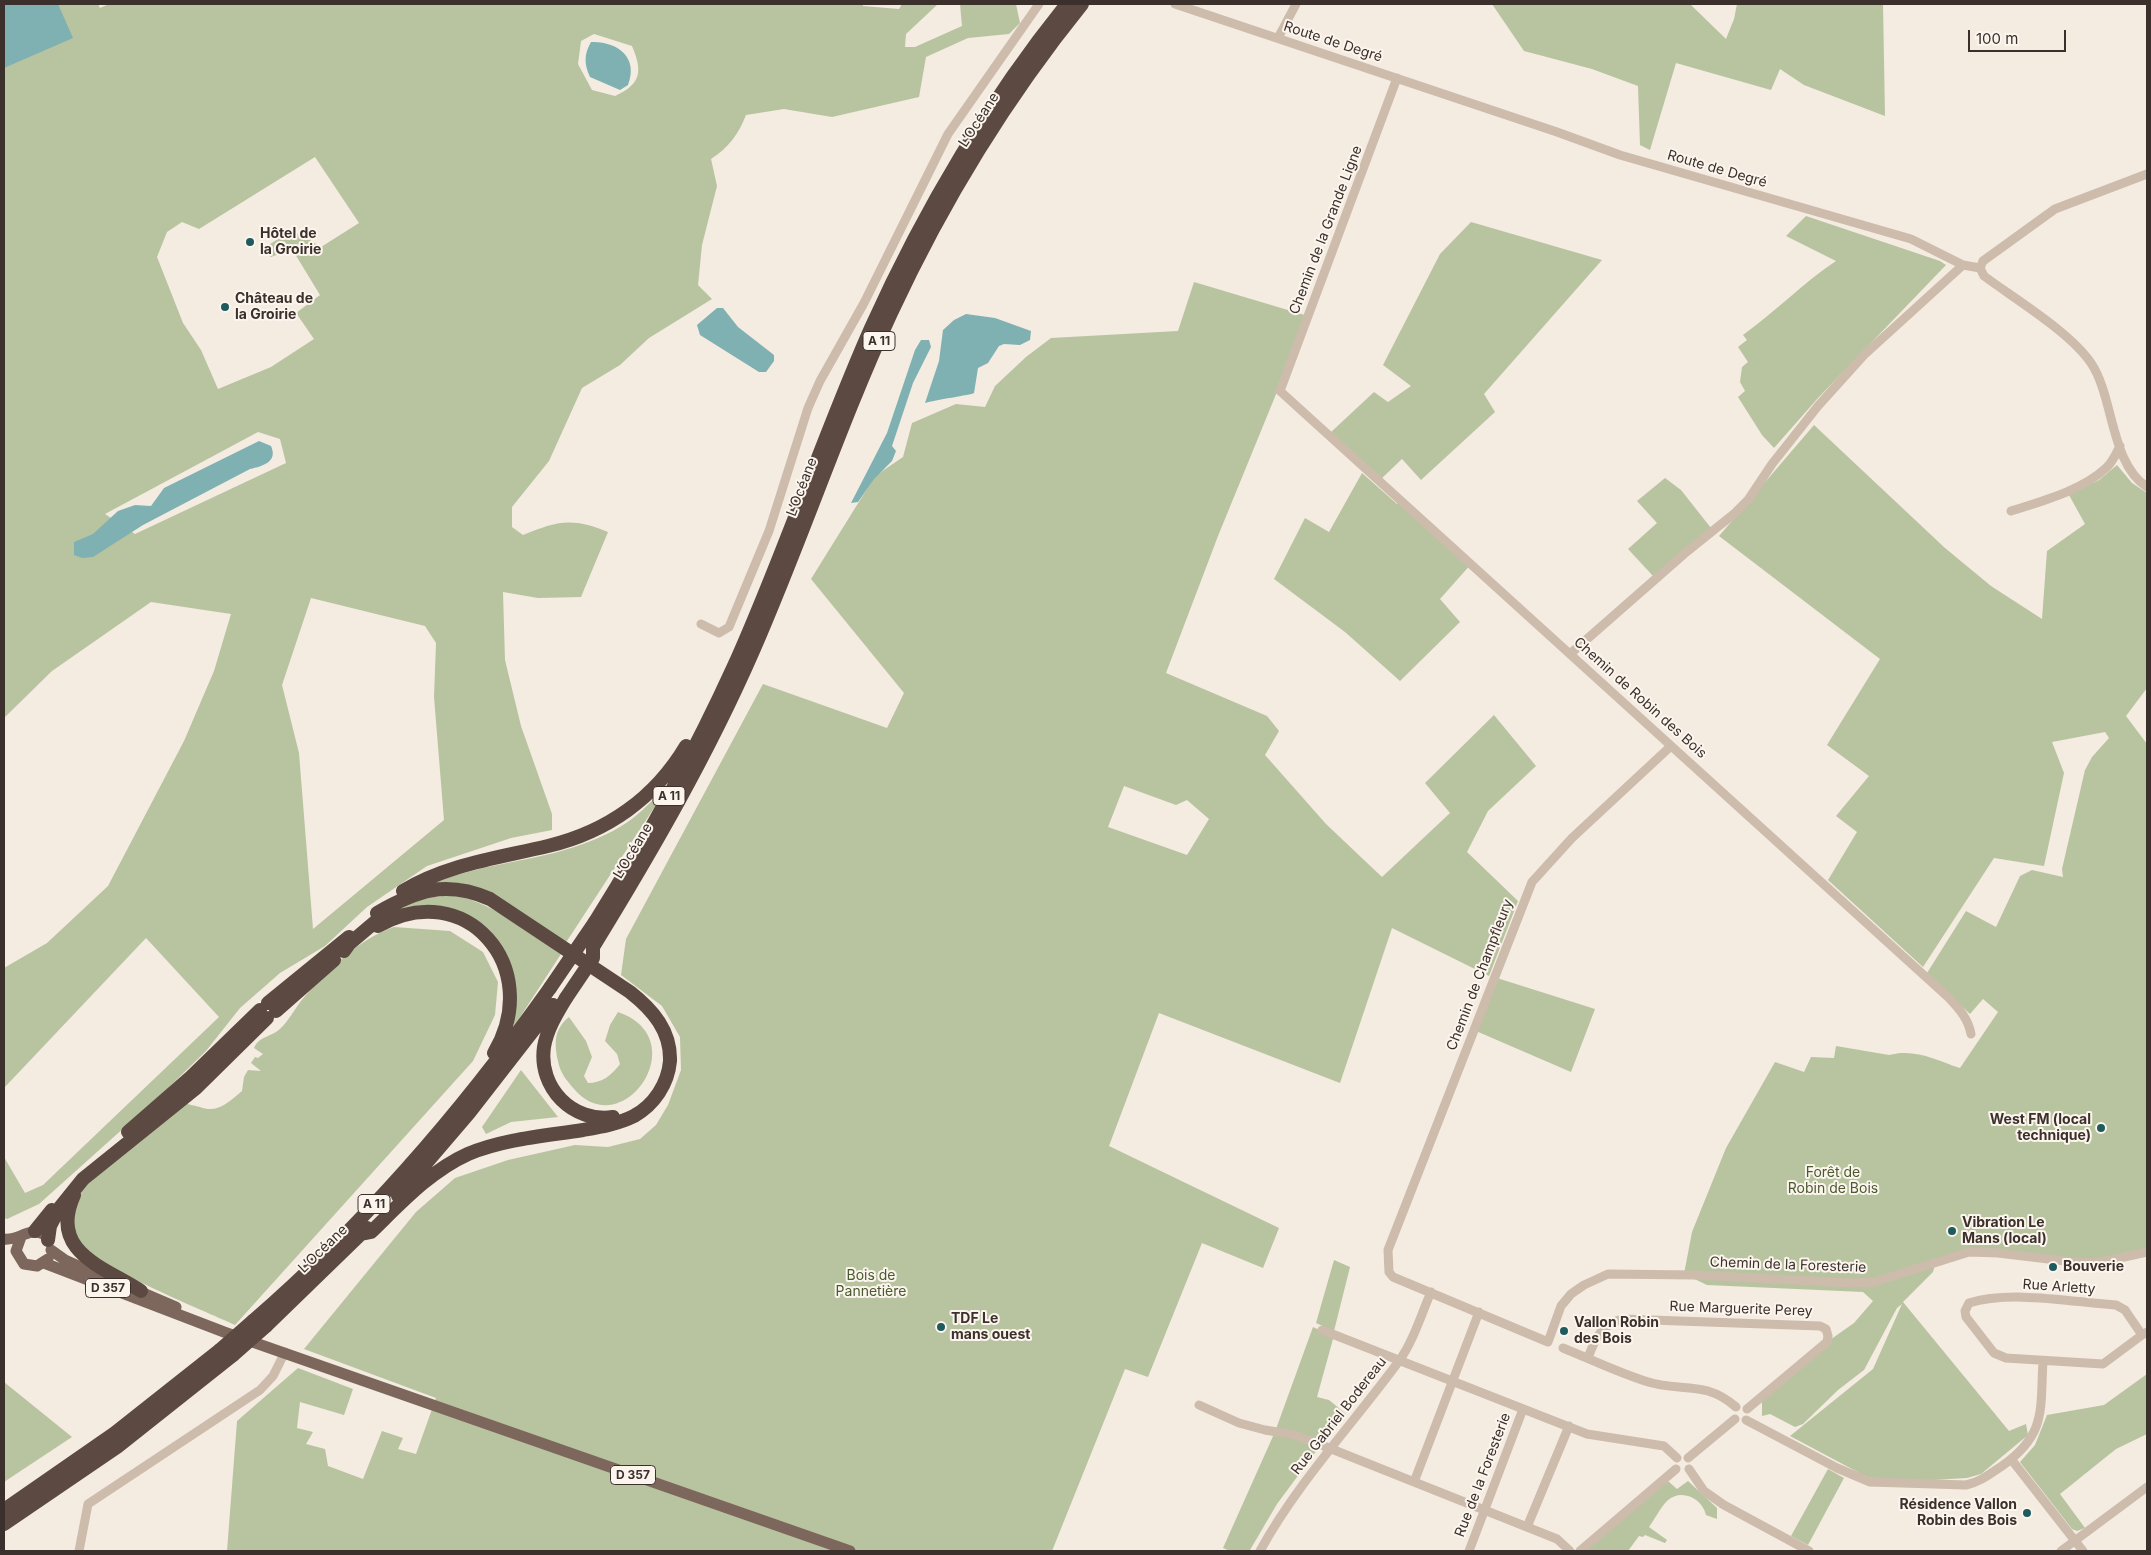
<!DOCTYPE html>
<meta charset="utf-8">
<style>
body{margin:0}
#map{position:relative;width:2151px;height:1555px;overflow:hidden;background:#f4ebe1;font-family:Inter,sans-serif}
canvas{display:block}
.frame{position:absolute;inset:0;border:5px solid #3b302b;pointer-events:none}
.scale{position:absolute;left:1968px;top:30px;width:98px;height:22px;box-sizing:border-box;border:2px solid #3b302b;border-top:0;padding-left:6px;font-size:15px;line-height:18px;white-space:nowrap;color:#3b302b;-webkit-text-stroke:4px #fbf5ee;paint-order:stroke}
</style>
<div id="map">
<canvas width="2151" height="1555"></canvas>
<div class="frame"></div>
<div class="scale">100 m</div>
</div>
<script>
const c = document.querySelector('canvas').getContext('2d');
c.lineJoin = 'round';
function paint(path, color) {
  c.fillStyle = color;
  c.fill(path, 'evenodd');
}
function strokePath(path, color, width, dash) {
  c.strokeStyle = color;
  c.lineWidth = width;
  c.lineCap = dash ? 'butt' : 'round';
  c.setLineDash(dash || []);
  c.stroke(path);
}
function label(font, color, halo, rows, align = 'center') {
  c.font = font + ' Inter,sans-serif';
  c.lineWidth = 4;
  c.setLineDash([]);
  c.textBaseline = 'middle';
  c.strokeStyle = halo;
  c.fillStyle = color;
  for (const [text, x, y, turn = 0] of rows) {
    c.save();
    c.translate(x, y);
    c.rotate((+turn || 0) * Math.PI / 180);
    c.textAlign = isNaN(turn) ? turn : align;
    if (halo) c.strokeText(text, 0, 0);
    c.fillText(text, 0, 0);
    c.restore();
  }
}
const green = new Path2D(`
 M4,4H98L100,8L109,4H863V6L899,9L902,4H938L906,34L905,47H915L962,26L960,4H1016L1020,23L1009,34L968,38L926,57L919,97L832,117L784,109L746,115C738,135 729,147 711,159L717,186L702,245L698,285L712,299L649,338L620,365L582,388L549,461L512,507V527L523,535C557,521 572,517 608,532L581,597L538,598L503,592L505,660L521,726L552,814V830L511,838L427,866L367,907L325,946L280,973L240,1008L206,1051L165,1091L39,1204L7,1219L4,1218V1157L25,1193L43,1185L219,1017L146,938L4,1088V968L47,943L108,886L184,741L214,671L231,614L151,602L52,671L4,718ZM594,34L632,46C643,72 641,84 615,96L592,90L578,64L581,41ZM315,157L359,223L321,247L300,234L291,231L262,249L271,257L292,249L320,295L296,313L314,339L271,367L218,389L201,350L183,323L157,257L167,232L182,222L199,229ZM258,432L280,439L286,463L135,534L105,514ZM311,598L425,626L436,643L434,697L444,820L313,929L299,753L282,685Z
 M1492,4H1690L1726,39L1734,19L1737,4H1883L1885,116L1804,85L1780,69L1771,90L1676,63L1650,150L1640,145L1638,86L1592,69L1524,51Z
 M1806,216L1940,261L1946,265L1818,398L1774,448L1762,435L1738,397L1745,391L1740,382L1742,367L1748,362L1738,347L1747,340L1743,335C1775,312 1803,283 1836,261L1786,236Z
 M1471,222L1602,260L1484,394L1495,412L1421,480L1402,459L1380,480L1330,433L1374,392L1388,402L1411,386L1383,365L1440,254Z
 M1194,282L1308,316L1218,536L1166,673L1267,716L1279,731L1265,755L1326,824L1382,877L1450,813L1425,783L1494,715L1536,766L1488,811L1467,852L1518,901L1489,976L1392,928L1340,1083L1159,1013L1109,1146L1279,1228L1263,1268L1202,1243L1148,1377L1125,1369L1052,1551H227L237,1421L298,1368L353,1389L344,1415L300,1402L297,1428L313,1432L306,1444L325,1449L328,1466L363,1479L382,1431L403,1438L398,1449L416,1454L436,1398L304,1349L416,1212L455,1178L508,1160L575,1145L608,1147L640,1139L656,1125L668,1105L681,1070L680,1037L662,1006L621,975L626,939L763,684L887,728L904,693L811,579L875,476L903,457L912,423L956,404L985,407L995,386L1026,357L1051,338L1178,331ZM1124,786L1176,805L1187,800L1209,819L1187,855L1108,827Z
 M1814,425L1945,548L1991,586L2042,619L2047,551L2085,524L2069,495L2099,480L2117,465L2132,483L2147,493V688L2126,716L2147,744V1252L2101,1262L1983,1251L1935,1265L1933,1272L1903,1302L2009,1431L2026,1424L2028,1435L1981,1474L1967,1478L1900,1482L1867,1477L1790,1436L1873,1369L1902,1304L1897,1308L1864,1370L1838,1390L1803,1424L1795,1427L1770,1414L1762,1416V1396L1827,1342L1854,1323L1873,1301L1863,1292L1707,1285L1684,1274L1692,1232L1726,1148L1775,1062L1804,1072L1811,1057L1834,1058L1836,1046L1889,1055C1915,1048 1936,1060 1960,1068L1998,1012L1983,999L1970,1014L1927,973L1966,911L1996,927L2020,876L2032,870L2063,877L2062,869L2085,770L2092,757L2109,738L2105,732L2052,742L2064,773L2044,866L1994,858L1923,967L1828,880L1857,832L1836,816L1869,776L1827,745L1880,659L1719,536Z
 M1362,473L1397,504L1401,499L1472,563L1440,599L1460,622L1400,681L1345,632L1274,579L1305,518L1329,532Z
 M1665,478L1681,490L1711,528L1653,576L1628,549L1657,523L1637,501Z
 M667,788L565,944L510,906L428,886C477,863 532,863 583,844C602,837 624,827 639,813C649,805 657,794 667,788Z
 M456,895C497,906 526,930 561,954L513,1028L517,992L511,969L456,913L379,922C408,901 420,897 456,895Z
 M394,927L450,931L483,952L498,982L495,1015L473,1061L235,1325C203,1310 95,1267 79,1242C69,1225 76,1202 84,1187L185,1102C190,1106 194,1105 200,1107C217,1114 229,1102 242,1091L244,1077L248,1070L261,1071L251,1063L255,1057L258,1058L263,1054L254,1048C259,1036 272,1037 281,1028C289,1020 294,1010 301,1001C325,972 358,939 394,927Z
 M1497,978L1595,1009L1571,1072L1476,1031Z
 M618,1012C696,1039 623,1144 575,1090C567,1081 560,1073 558,1061C554,1043 554,1029 569,1017L586,1041L592,1057L584,1076L588,1083C602,1083 612,1075 620,1064L617,1054L605,1041L610,1025Z
 M521,1070L558,1117L511,1122L486,1134L482,1127Z
 M1334,1260L1350,1267L1334,1331L1316,1323Z
 M1313,1327L1332,1336L1333,1339L1317,1397L1329,1400L1346,1414L1323,1443L1276,1429Z
 M2147,1374V1434L2116,1449L2060,1494L2085,1528L2077,1531L2072,1529L2020,1462L2035,1445L2047,1415L2104,1405Z
 M4,1382L72,1437L4,1482Z
 M1274,1434L1292,1437L1320,1446L1277,1504L1250,1550L1230,1551L1223,1548Z
 M1828,1469L1844,1478L1808,1545L1791,1536Z
 M1668,1481L1677,1489L1688,1481L1717,1508V1519L1706,1515C1702,1498 1681,1488 1667,1501C1660,1508 1655,1519 1649,1527L1667,1540L1665,1543L1645,1535L1643,1537L1639,1536L1628,1551H1586Z`);
const water = new Path2D(`
 M4,4H58L73,38L4,68Z
 M591,42C617,41 639,57 628,85L620,90L590,77C584,64 584,54 591,42Z
 M717,308H723L738,327L774,355V361L766,372H759L700,335L697,325Z
 M966,314L995,318L1031,331L1030,340L1020,345L1004,344L999,346L988,363L978,368L974,393C971,395 934,400 925,403L939,361L943,330L954,320Z
 M921,340H929L931,347L913,383L892,446L896,451L892,461L874,479L858,502L851,503L887,433L915,350Z
 M259,441L271,446C278,462 263,466 250,469L143,525L93,557L82,558L74,555V542L93,534L118,511L135,505L151,506L164,488Z`);
const minor = new Path2D(`
 M1175,4L1557,132L1620,155L1911,239L1963,265L1980,268L1984,276C2015,299 2070,332 2091,363C2114,397 2110,463 2147,487
 M1278,38L1296,4
 M1397,78L1280,391L1949,998C1959,1009 1968,1018 1971,1034
 M1980,268L1983,261L2055,209L2147,174
 M2011,511C2042,501 2081,491 2106,468C2112,463 2116,454 2120,446
 M701,624L719,633L729,627L769,531L808,408L820,381L864,303L948,134L1039,4
 M1570,654L1684,554L1735,513L1748,500L1772,464L1818,406L1864,355L1963,265
 M1671,746L1572,838L1532,882L1388,1250L1389,1272L1393,1277L1548,1342L1561,1306L1571,1294L1584,1285L1608,1274L1695,1275L1851,1283L1874,1282L1969,1252L1998,1253L2082,1263L2101,1262L2147,1252
 M1322,1330L1587,1434L1664,1446L1677,1458
 M2142,1335L2125,1310L2116,1305C2072,1302 2010,1290 1969,1303L1965,1311L1966,1317L1994,1353L2006,1358L2103,1364L2142,1335L2147,1332
 M1563,1348C1590,1359 1617,1372 1645,1381C1680,1393 1704,1379 1736,1407
 M1588,1358C1595,1338 1602,1324 1623,1319L1820,1326L1826,1329L1828,1336L1827,1342L1747,1409
 M1199,1405L1239,1423L1265,1430L1295,1435L1329,1448L1557,1539L1570,1551
 M1746,1420L1837,1468L1870,1482L1966,1485C1980,1482 1990,1474 2002,1466C2047,1434 2040,1410 2043,1361
 M1688,1458L1735,1419
 M2011,1459L2083,1551
 M1689,1469L1704,1491L1724,1505L1809,1551
 M1414,1482L1479,1312
 M1527,1527L1569,1426
 M79,1551L88,1504L260,1390L273,1376L285,1352
 M1260,1551C1298,1482 1352,1425 1399,1361C1413,1342 1421,1315 1431,1292
 M1469,1551L1523,1409
 M1580,1551L1676,1469
 M2061,1551L2147,1487`);
const major = new Path2D(`
 M21,1237L16,1251L24,1264L37,1266L48,1259
 M4,1239C19,1241 28,1227 43,1234
 M51,1250L65,1260L116,1283
 M44,1263L224,1332L850,1551
 M134,1289L176,1307`);
const highway = new Path2D(`
 M403,891C448,864 498,858 548,846C607,832 655,798 686,746
 M595,922C647,839 694,754 734,666C784,555 822,439 871,328C923,213 988,102 1067,4
 M378,926C465,876 545,967 494,1053
 M593,947C652,851 708,754 753,651C802,539 840,423 891,313C942,203 1006,98 1082,4
 M344,951L349,944L388,911
 M566,998C557,1013 547,1029 544,1047C538,1088 573,1123 613,1117
 M268,1003L349,937
 M276,1011L334,960
 M128,1132L191,1077L260,1010
 M74,1195C48,1252 104,1267 141,1291
 M398,1196L469,1113L553,1005
 M35,1231L52,1210
 M361,1234L371,1232C400,1204 430,1171 468,1154C504,1139 545,1136 583,1130C600,1127 618,1124 634,1116C654,1105 668,1084 670,1061C671,1031 653,1010 630,992L490,899C446,880 417,890 377,913
 M48,1240L50,1226L58,1210L83,1179L196,1088L267,1018
 M253,1321C366,1223 464,1109 550,988
 M266,1326L367,1228
 M4,1510L115,1433L220,1350
 M4,1524L117,1447L233,1355`);
const highwayBridge = new Path2D(`
 M550,988L595,922
 M566,998L593,958V947
 M220,1350L253,1321
 M233,1355L266,1326`);
const markers = [
 [250,242,5,"#1f5a5e"],
 [225,307,5,"#1f5a5e"],
 [2101,1128,5,"#1f5a5e"],
 [1952,1231,5,"#1f5a5e"],
 [2053,1267,5,"#1f5a5e"],
 [941,1327,5,"#1f5a5e"],
 [1564,1331,5,"#1f5a5e"],
 [2027,1513,5,"#1f5a5e"]
];
const shields = [
 [879,341,32],
 [669,796,32],
 [374,1204,32],
 [108,1288,45],
 [633,1475,45]
];
const shieldNames = [
 ["A 11",879,341],
 ["A 11",669,796],
 ["A 11",374,1204],
 ["D 357",108,1288],
 ["D 357",633,1475]
];
const streetNames = [
 ["Route de Degré",1333,42,18],
 ["L’Océane",979,120,-57],
 ["Route de Degré",1717,169,16],
 ["Chemin de la Grande Ligne",1326,230,-69],
 ["L’Océane",802,487,-69],
 ["Chemin de Robin des Bois",1640,698,42],
 ["L’Océane",633,851,-59],
 ["Chemin de Champfleury",1480,975,-69],
 ["L’Océane",323,1249,-44],
 ["Chemin de la Foresterie",1788,1265,2],
 ["Rue Arletty",2059,1287,4],
 ["Rue Marguerite Perey",1741,1309,2],
 ["Rue Gabriel Bodereau",1339,1416,-52],
 ["Rue de la Foresterie",1483,1475,-69]
];
const poiNames = [
 ["Hôtel de",260,234],
 ["la Groirie",260,250],
 ["Château de",235,299],
 ["la Groirie",235,315],
 ["West FM (local",2091,1120,"right"],
 ["technique)",2091,1136,"right"],
 ["Vibration Le",1962,1223],
 ["Mans (local)",1962,1239],
 ["Bouverie",2063,1267],
 ["TDF Le",951,1319],
 ["mans ouest",951,1335],
 ["Vallon Robin",1574,1323],
 ["des Bois",1574,1339],
 ["Résidence Vallon",2017,1505,"right"],
 ["Robin des Bois",2017,1521,"right"]
];
const parkNames = [
 ["Forêt de",1833,1173],
 ["Robin de Bois",1833,1189],
 ["Bois de",871,1276],
 ["Pannetière",871,1292]
];
paint(green, '#b8c4a0');
paint(water, '#7fb0b2');
strokePath(minor, '#cdbbac', 9);
strokePath(major, '#7d675c', 11);
strokePath(highway, '#5c4a42', 14);
strokePath(highwayBridge, '#5c4a42', 14);
for (const [x, y, r, color] of markers) {
  const dot = new Path2D();
  dot.arc(x, y, r, 0, 2 * Math.PI);
  c.fillStyle = color;
  c.fill(dot);
  strokePath(dot, '#fbf5ee', 2);
}
for (const [x, y, w] of shields) {
  const box = new Path2D();
  box.roundRect(x - w / 2, y - 9.5, w, 19, 4);
  c.fillStyle = '#fbf5ee';
  c.fill(box);
  strokePath(box, '#3b302b', 1);
}
label('bold 12px', '#3b302b', null, shieldNames);
label('14px', '#3b302b', '#fbf5ee', streetNames);
label('bold 14px', '#3b302b', '#fbf5ee', poiNames, 'left');
label('14px', '#4a5a2e', '#fbf5ee', parkNames);
</script>
